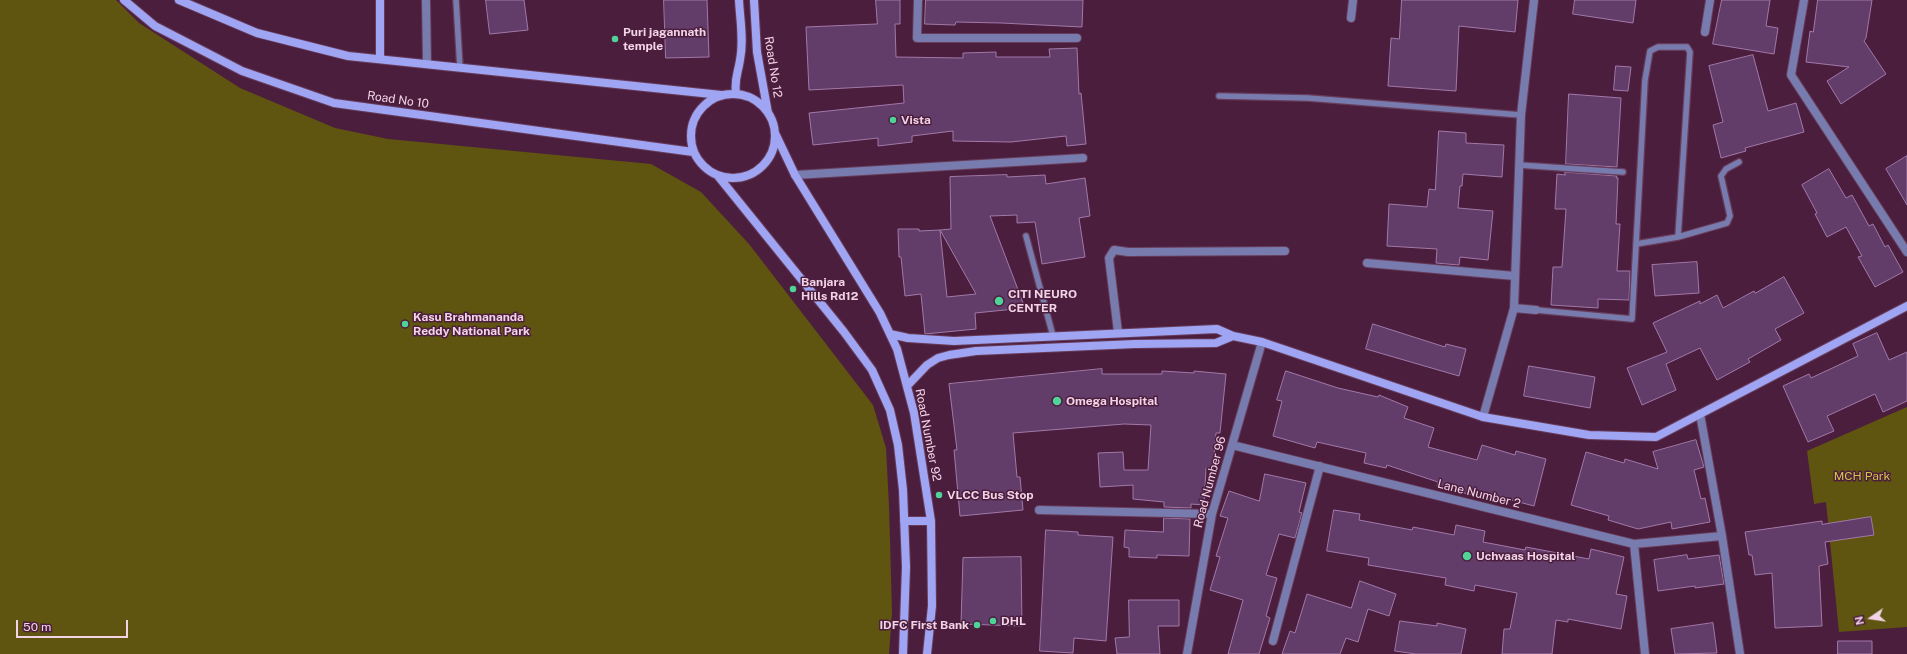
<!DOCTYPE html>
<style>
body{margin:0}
#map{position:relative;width:1907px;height:654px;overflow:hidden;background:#4c1e3e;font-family:"Public Sans",sans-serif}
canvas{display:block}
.north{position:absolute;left:1851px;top:598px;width:40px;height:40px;-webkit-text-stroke:3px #4c1e3e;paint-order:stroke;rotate:257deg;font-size:11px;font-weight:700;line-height:16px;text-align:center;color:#f3d4e7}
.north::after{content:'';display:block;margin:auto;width:14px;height:18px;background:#f3d4e7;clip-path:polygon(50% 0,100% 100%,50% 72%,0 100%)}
.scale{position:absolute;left:16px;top:620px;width:112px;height:18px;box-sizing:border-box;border:2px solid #f3d4e7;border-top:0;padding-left:5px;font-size:12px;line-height:14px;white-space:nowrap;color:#f3d4e7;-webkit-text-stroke:3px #4c1e3e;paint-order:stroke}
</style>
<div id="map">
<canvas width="1907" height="654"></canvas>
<div class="north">N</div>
<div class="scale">50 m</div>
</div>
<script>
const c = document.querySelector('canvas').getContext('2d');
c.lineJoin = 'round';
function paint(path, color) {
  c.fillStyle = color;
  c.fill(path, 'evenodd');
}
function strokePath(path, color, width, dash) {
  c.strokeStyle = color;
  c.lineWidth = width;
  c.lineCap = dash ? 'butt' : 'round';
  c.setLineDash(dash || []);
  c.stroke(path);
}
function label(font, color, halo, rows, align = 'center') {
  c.font = font + ' "Public Sans",sans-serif';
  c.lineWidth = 3;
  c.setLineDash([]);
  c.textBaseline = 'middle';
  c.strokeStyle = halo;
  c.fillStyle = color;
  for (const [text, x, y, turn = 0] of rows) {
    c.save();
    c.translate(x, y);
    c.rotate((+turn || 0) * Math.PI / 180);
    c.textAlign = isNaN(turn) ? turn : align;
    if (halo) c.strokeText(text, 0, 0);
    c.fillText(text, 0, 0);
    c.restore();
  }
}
const green = new Path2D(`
 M0,0H116L139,23L240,88L335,128L388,139L651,164L701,192L749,244L873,405L886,448L889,506L892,612L889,654H0Z
 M1907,407V627L1839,632L1826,502L1814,504L1807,451Z`);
const building = new Path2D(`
 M486,0H524L528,30L490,34Z
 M664,0H707L709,57L666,58Z
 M876,0H900V24H895L896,57L963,58V53L996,52V57H1050L1049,49L1077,48L1079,94L1081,93L1086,144L1067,146L1066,136L1011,142L953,141V131L912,136V142L878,146V138L813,145L809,113L904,103L903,85L809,90L806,27L877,24Z
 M926,0H1083L1082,27L1001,23L956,22L955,25L925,24Z
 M1402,0H1518L1515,32L1459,26L1456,91L1388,86L1391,38L1399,39Z
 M1575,0H1636L1633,23L1573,14Z
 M1722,0H1770L1766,26L1778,28L1774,54L1713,44Z
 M1818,0H1872L1866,38L1864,41L1886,74L1841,104L1827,81L1849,67L1806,62L1810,31L1813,32Z
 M1753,55L1768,111L1796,103L1804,132L1745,148L1746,151L1721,158L1713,125L1723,122L1709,66Z
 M1616,66L1631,67L1628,91L1614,90Z
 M1569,94L1621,98L1617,167L1566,164Z
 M1439,131L1466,133V143L1504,145L1502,177L1463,174L1462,186H1460L1458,208L1493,211L1488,260L1460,257L1459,265L1436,263L1437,249L1387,246L1389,204L1427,207L1429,189L1435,190Z
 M1907,156V205L1886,169Z
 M1829,169L1846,198L1852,195L1869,226L1873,224L1885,247L1888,245L1903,272L1875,287L1858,257L1862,256L1846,227L1827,237L1815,214L1817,213L1802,185Z
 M1565,172L1617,176L1616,178H1618L1616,224H1620L1617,271H1630L1629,300L1598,299V308L1551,305L1553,267H1562L1566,209H1555L1557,174L1565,175Z
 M1007,175V177L1045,175L1046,184L1085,178L1090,216L1079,218L1085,257L1042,264L1035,222L1017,223V215L990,216L1025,308L975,313L976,329L925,334L921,294L905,296L901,257H899L898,229H919V231L940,230L947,297L976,294L940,230L951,229L950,177Z
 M1697,262L1699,293L1655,296L1652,265Z
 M1784,277L1804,313L1775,329L1781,340L1748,359L1750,362L1717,380L1700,348L1666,364L1676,390L1642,405L1627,368L1667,352L1653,323L1700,301V304L1717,295L1723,308L1754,291L1755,293Z
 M1373,324L1445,347L1446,344L1466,349L1459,376L1366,349Z
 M1877,333L1889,360L1907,352V401L1883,412L1875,394L1827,416L1834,431L1808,442L1783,386L1809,374L1811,378L1858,356L1853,344Z
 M1529,366L1595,377L1590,408L1524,396Z
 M1102,369V374H1162V371L1194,373V371L1226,374L1220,433H1216L1213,469L1206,468L1204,505L1191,504V508L1164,507V502L1133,499V485L1100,487L1098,453L1123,452L1124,470H1148L1151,425L1124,424L1013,433L1017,477H1020L1023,510L960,516L954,450H957L949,384Z
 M1286,371L1338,388L1378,397L1379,395L1408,407L1404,418L1434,428L1428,447L1477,460L1482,445L1515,455L1516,451L1546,459L1534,506L1496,496L1495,501L1437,486L1438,482L1387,465L1386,468L1364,463L1366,453L1317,442L1315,448L1273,436L1282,401L1277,400Z
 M1696,440L1704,467L1694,470L1701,499L1705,498L1710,522L1672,529L1671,522L1638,529L1608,520L1609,516L1571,505L1586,452L1624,463L1625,459L1658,469L1653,452Z
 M1265,474L1306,483L1299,512L1302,513L1295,538L1279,534L1266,575L1277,578L1266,616L1270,618L1259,654H1228L1243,600L1210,590L1220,557L1216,556L1228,518L1220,516L1229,491L1259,501Z
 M1334,510L1360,514L1359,520L1412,530L1413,527L1454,535L1456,525L1485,531L1483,542L1525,550L1526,547L1589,559L1591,549L1624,557L1616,594L1627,596L1621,629L1568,619V622L1556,620L1552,654H1502L1504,629H1510L1517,593L1475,585L1474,591L1445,585L1446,578L1368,565L1369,558L1327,551Z
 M1871,517L1874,535L1825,542L1828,564L1819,566L1822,626L1775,628L1772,573L1755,575L1752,555H1749L1745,532L1822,521V524Z
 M1164,518L1190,519L1189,556L1157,555V558L1129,557V548L1124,547L1125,530L1163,532Z
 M1046,530L1078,532V535L1113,537L1106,641L1074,638L1073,653L1040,651Z
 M1687,555L1688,559L1719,555L1724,584L1695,588V586L1658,591L1654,560Z
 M1021,557L1022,626L961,624L963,558Z
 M1360,581L1396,594L1389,616L1368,609L1358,642L1346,638L1340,654H1282L1290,631L1295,633L1307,594L1351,608Z
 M1129,600H1179V626H1158L1160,654H1117L1115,638L1129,637Z
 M1400,621L1437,626V623L1466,629L1461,654H1416L1395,651Z
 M1713,623L1717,653L1675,654L1671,629Z
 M1838,641H1872V654H1838Z`);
const lane = new Path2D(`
 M456,0L460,68
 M1219,96L1308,98L1521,115
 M1519,165L1623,172
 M1026,236L1053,336
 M1636,244L1678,237L1727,223L1730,216L1721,176L1726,169L1739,162
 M1536,310L1632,319L1645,80L1650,51L1658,47H1687L1690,52L1678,237`);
const street = new Path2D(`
 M426,0L427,64
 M918,0L917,38H1077
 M1804,0L1791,75L1907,252
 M1351,18L1353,0
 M1705,32L1710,0
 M795,175L1083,158
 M1367,263L1515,276
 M1514,308L1536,310
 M1118,332L1109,258L1114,250L1128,252L1285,251
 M1700,414L1722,536L1740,654
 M1483,417L1514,308L1521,115L1534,0
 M1232,445L1634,544L1722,536
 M1039,510L1212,514
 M1634,544L1645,654
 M1273,641L1320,466
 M1187,654L1212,514L1262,342`);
const secondary = new Path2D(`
 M124,0L155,26L242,71L334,103L693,152
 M179,0L257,33L348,56L721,95
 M380,0V59
 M754,0L757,52L768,113
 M691 136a42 42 0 1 1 84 0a42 42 0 1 1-84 0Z
 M736,94C734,78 738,74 740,60C744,40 740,20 739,0
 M775,133L795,175L880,313L897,349L914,413L931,521L932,606L927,654
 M718,176L844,332L872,370L890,410L898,445L903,490L906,567L903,654
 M890,334L908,338L954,341L1217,329L1233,336L1262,342L1483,417L1589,435L1656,437L1907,306
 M907,386L927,365L938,358L949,355L976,351L1135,344L1216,343L1233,336
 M904,521H931`);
const markers = [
 [615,39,4,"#50d398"],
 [893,120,4,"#50d398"],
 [793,289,4,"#50d398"],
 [999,301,5,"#50d398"],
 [405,324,4,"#50d398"],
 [1057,401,5,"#50d398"],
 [939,495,4,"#50d398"],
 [1467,556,5,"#50d398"],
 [993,621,4,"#50d398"],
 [977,625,4,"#50d398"]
];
const poiNames = [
 ["Puri jagannath",623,32],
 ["temple",623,46],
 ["Vista",901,120],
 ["Banjara",801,282],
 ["Hills Rd12",801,296],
 ["CITI NEURO",1008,294],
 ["CENTER",1008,308],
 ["Kasu Brahmananda",413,317],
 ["Reddy National Park",413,331],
 ["Omega Hospital",1066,401],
 ["VLCC Bus Stop",947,495],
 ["Uchvaas Hospital",1476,556],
 ["DHL",1001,621],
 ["IDFC First Bank",969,625,"right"]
];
const streetNames = [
 ["Road No 12",773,67,81],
 ["Road No 10",398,100,8],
 ["Road Number 92",928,435,79],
 ["Road Number 96",1210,482,-75],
 ["Lane Number 2",1479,494,14]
];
const parkNames = [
 ["MCH Park",1862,476]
];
paint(green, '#5f5510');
paint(building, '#623d69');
strokePath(building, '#a179a9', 1);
strokePath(lane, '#673b59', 8);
strokePath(street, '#673b59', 10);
strokePath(secondary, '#673b59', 10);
strokePath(lane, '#777bad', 5.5);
strokePath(street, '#777bad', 8);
strokePath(secondary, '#9fa4f3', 8);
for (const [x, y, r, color] of markers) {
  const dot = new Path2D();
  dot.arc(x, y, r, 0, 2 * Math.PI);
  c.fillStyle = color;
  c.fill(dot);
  strokePath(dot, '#4c1e3e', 1.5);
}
label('bold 12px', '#f3d4e7', '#4c1e3e', poiNames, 'left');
label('12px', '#f3d4e7', '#4c1e3e', streetNames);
label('12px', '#d4c24c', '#4c1e3e', parkNames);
</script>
